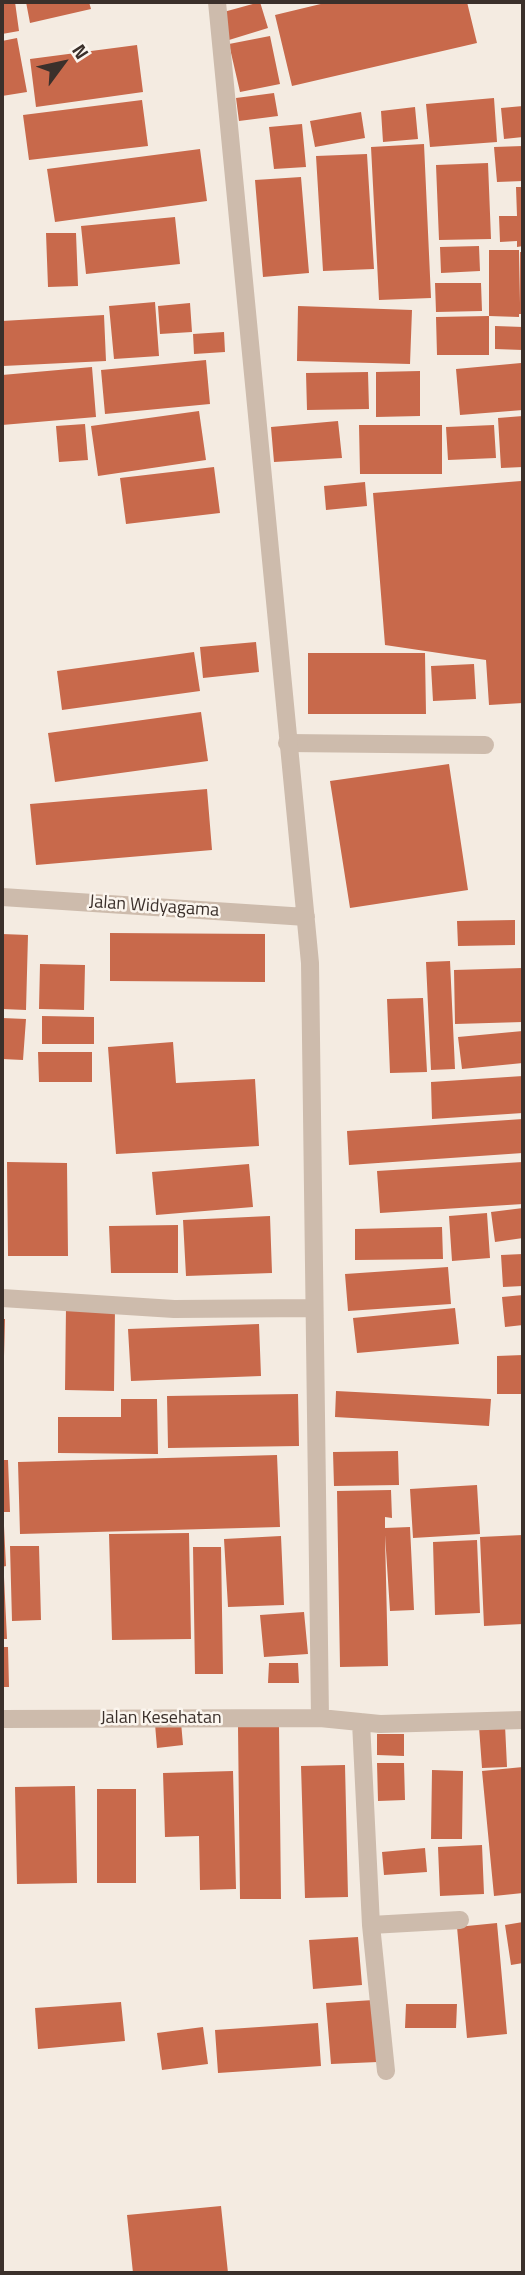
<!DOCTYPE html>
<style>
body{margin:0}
#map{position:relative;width:525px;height:2275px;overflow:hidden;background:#f4ebe1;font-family:"Titillium Web",sans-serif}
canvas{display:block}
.frame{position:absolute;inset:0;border:4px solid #3b302b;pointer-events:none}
.north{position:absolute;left:28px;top:28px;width:70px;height:70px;-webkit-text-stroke:5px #fbf5ee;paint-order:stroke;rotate:57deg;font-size:19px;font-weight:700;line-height:28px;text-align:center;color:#3b302b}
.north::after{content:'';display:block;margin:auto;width:24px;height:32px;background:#3b302b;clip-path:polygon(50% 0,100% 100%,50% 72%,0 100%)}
</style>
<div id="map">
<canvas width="525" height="2275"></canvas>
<div class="frame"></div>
<div class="north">N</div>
</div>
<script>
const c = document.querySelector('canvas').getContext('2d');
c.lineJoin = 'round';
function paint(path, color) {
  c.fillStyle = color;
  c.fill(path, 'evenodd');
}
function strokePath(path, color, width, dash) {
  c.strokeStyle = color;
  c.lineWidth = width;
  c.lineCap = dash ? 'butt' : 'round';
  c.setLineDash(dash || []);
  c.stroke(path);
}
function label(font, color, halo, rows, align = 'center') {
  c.font = font + ' "Titillium Web",sans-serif';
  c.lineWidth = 5;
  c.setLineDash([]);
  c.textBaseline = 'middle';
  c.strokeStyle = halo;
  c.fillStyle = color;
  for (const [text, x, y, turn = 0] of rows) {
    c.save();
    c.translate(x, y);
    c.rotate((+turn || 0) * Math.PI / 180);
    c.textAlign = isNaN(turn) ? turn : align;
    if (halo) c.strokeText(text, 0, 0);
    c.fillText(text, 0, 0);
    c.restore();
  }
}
const building = new Path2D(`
 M2,2H15L19,31L2,34Z
 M26,2H89L91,9L30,23Z
 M260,2L268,28L229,40L220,13Z
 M329,2H467L477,43L292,86L275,15Z
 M270,36L280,84L240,92L229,44Z
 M17,38L27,92L2,96V41Z
 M137,45L143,92L36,107L30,59Z
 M274,93L278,116L239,121L236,98Z
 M494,98L497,142L430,147L426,104Z
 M142,100L148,146L29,160L23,115Z
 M523,106V137L504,139L501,108Z
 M415,107L418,139L383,142L381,111Z
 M361,112L365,138L315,147L310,121Z
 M302,124L306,167L274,169L269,127Z
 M424,144L431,298L379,300L371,147Z
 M523,146V181L497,182L494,147Z
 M200,149L207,201L55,222L47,169Z
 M367,154L374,269L323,271L316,156Z
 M488,163L491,239L439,240L436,165Z
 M301,177L309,273L263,277L255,180Z
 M516,187H523V246L517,247V241L500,242L499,216H517Z
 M175,217L180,264L86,274L81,226Z
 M46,233H76L78,286L48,287Z
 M479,246L480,271L441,273L440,247Z
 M489,250H519V303L520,252H523V314H519V317L489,316Z
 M435,283H481L482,311L436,312Z
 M155,302L159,356L114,359L109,306Z
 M190,303L192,332L160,334L158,306Z
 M298,306L412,310L410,364L297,361Z
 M104,315L106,361L3,366L2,321Z
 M489,316V355H437L436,317Z
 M495,326L523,327V350L495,349Z
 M224,332L225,352L194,354L193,334Z
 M206,360L210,404L105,414L101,370Z
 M521,363L523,410L460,415L456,369Z
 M92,367L96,417L2,425V375Z
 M420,371V416L376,417V372Z
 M368,372L369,409L307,410L306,373Z
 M199,411L206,460L98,476L91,426Z
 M523,416V467L501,468L498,418Z
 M338,421L342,458L274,462L271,427Z
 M85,424L88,460L59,462L56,426Z
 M359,425H442V474H360Z
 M494,425L496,458L448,460L446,427Z
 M214,467L220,513L126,524L120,478Z
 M521,481L523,703L489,705L486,660L385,645L373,493Z
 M365,482L367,506L326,510L324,486Z
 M256,642L259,672L203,678L200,647Z
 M194,652L200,691L62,710L57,671Z
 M308,653H425L426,714H308Z
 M474,664L476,699L433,701L431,666Z
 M201,712L208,761L55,782L48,733Z
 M449,764L468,890L350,908L330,781Z
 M207,789L212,850L36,865L30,804Z
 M515,920V945L458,946L457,921Z
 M110,933L265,934V982L110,981Z
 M2,934L28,935L26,1010L2,1009Z
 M450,961L455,1069L431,1070L426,962Z
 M40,964L85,965L84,1010L39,1009Z
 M523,968V1022L455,1024L454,970Z
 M423,998L427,1072L390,1073L387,999Z
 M42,1016L94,1017V1044H42Z
 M2,1018L26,1019L23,1060L2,1059Z
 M523,1031V1063L462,1069L458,1037Z
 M173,1042L176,1083L255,1079L259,1146L116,1154L108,1047Z
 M38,1052H92V1082H39Z
 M523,1076V1113L432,1119L431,1082Z
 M523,1119V1153L349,1165L347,1131Z
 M7,1162L67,1163L68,1256H8Z
 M523,1162V1204L380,1213L377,1171Z
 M249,1164L253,1207L156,1215L152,1172Z
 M523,1208V1238L495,1242L491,1212Z
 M487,1213L490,1258L452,1261L449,1216Z
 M270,1216L272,1273L186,1276L183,1220Z
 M178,1225V1273H111L109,1226Z
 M442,1227L443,1259L355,1260V1229Z
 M523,1254V1286L503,1287L501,1255Z
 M448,1267L451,1304L348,1311L345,1274Z
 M523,1295V1325L505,1327L502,1297Z
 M66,1307L115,1308L114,1391L65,1390Z
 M455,1308L459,1344L357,1353L353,1318Z
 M2,1319H5L4,1356H2Z
 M259,1324L261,1376L131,1381L128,1329Z
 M523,1355V1394H497V1356Z
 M336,1391L491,1399L489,1426L335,1417Z
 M298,1394L299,1446L168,1448L167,1396Z
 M121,1399H157L158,1454L58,1453V1417H121Z
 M398,1451L399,1485L334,1486L333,1452Z
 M277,1455L280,1527L20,1534L18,1462Z
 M2,1460H8L10,1512H2Z
 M477,1485L480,1534L413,1538L410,1489Z
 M391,1490L392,1518L385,1517V1528L410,1527L414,1610L390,1611L385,1535L388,1666L340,1667L337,1491Z
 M2,1526H4L6,1566L2,1567Z
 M189,1533L191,1639L112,1640L109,1534Z
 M523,1535V1624L484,1626L480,1537Z
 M281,1536L284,1605L228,1607L224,1539Z
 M477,1540L480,1613L435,1615L433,1542Z
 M10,1546H39L41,1620L12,1621Z
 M193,1547H221L223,1674H195Z
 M2,1577H4L7,1639H2Z
 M304,1612L308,1654L264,1657L260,1615Z
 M2,1647H8L9,1687H2Z
 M269,1663H298L299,1683H268Z
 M181,1722L183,1745L157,1748L155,1724Z
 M505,1725L507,1767L482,1768L479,1727Z
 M279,1726L281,1899H240L238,1727Z
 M377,1734H404V1756L377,1755Z
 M377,1763H404L405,1800L378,1801Z
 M345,1765L348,1897L305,1898L301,1766Z
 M523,1767V1893L494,1896L482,1771Z
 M432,1770L463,1771L462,1839H431Z
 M233,1771L236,1889L200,1890L199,1836L165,1837L163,1773Z
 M75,1786L77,1883L17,1884L15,1787Z
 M97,1789H136V1883H97Z
 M482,1845L484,1894L440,1896L438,1847Z
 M425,1848L427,1872L384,1875L382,1852Z
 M523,1922V1963L511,1965L505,1925Z
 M497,1923L507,2034L467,2038L457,1927Z
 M358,1937L362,1985L313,1989L309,1940Z
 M374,2000L378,2062L331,2064L326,2003Z
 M121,2002L125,2041L38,2049L35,2008Z
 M406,2004H457L456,2028H405Z
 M318,2023L321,2066L218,2073L215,2030Z
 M203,2027L208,2064L162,2070L157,2033Z
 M221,2206L228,2273H133L127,2215Z`);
const lane = new Path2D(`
 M287,743L485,745`);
const street = new Path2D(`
 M217,2L310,963L320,1718
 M2,897L306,917
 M2,1298L174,1309L314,1308
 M2,1719L320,1718L380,1724L523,1720
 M361,1722L371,1925L386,2071
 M371,1925L460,1920`);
const streetNames = [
 ["Jalan Widyagama",154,907,4],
 ["Jalan Kesehatan",161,1719]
];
paint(building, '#c8694b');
strokePath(lane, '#cdbbac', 18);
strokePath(street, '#cdbbac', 18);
label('18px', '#3b302b', '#fbf5ee', streetNames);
</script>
